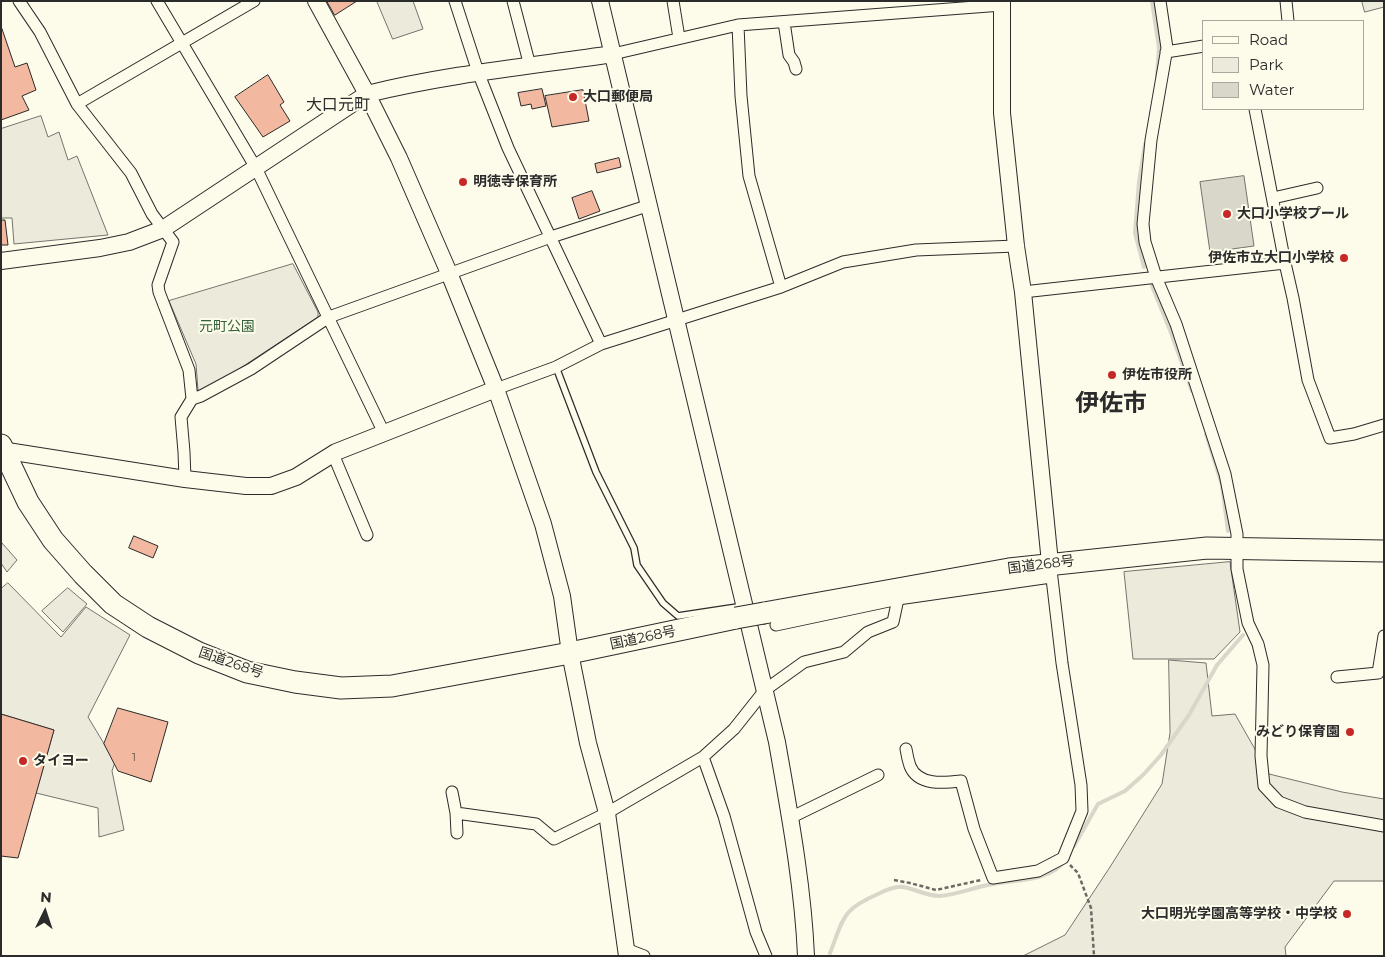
<!DOCTYPE html>
<meta charset="utf-8">
<style>
body{margin:0}
#map{position:relative;width:1385px;height:957px;overflow:hidden;background:#fdfbea;font-family:Montserrat,sans-serif}
canvas{display:block}
.frame{position:absolute;inset:0;border:2px solid #2b2b2b;pointer-events:none}
.legend{position:absolute;left:1202px;top:20px;width:162px;height:90px;box-sizing:border-box;background:#fdfbea;border:1px solid #a9a89e;margin:0;padding:6px 9px;list-style:none;font-size:15px;color:#2b2b2b}
.legend li{display:flex;align-items:center;gap:10px;height:25px}
.legend b{width:25px;border:1px solid #a9a89e}
.north{position:absolute;left:20px;top:887px;width:50px;height:50px;-webkit-text-stroke:4px #fdfbea;paint-order:stroke;rotate:4deg;font-size:14px;font-weight:700;line-height:20px;text-align:center;color:#2b2b2b}
.north::after{content:'';display:block;margin:auto;width:18px;height:22px;background:#2b2b2b;clip-path:polygon(50% 0,100% 100%,50% 72%,0 100%)}
</style>
<div id="map">
<canvas width="1385" height="957"></canvas>
<div class="frame"></div>
<ul class="legend">
<li><b style="height:6px;background:#fdfbea"></b>Road</li>
<li><b style="height:14px;background:#ecebdb"></b>Park</li>
<li><b style="height:14px;background:#d8d7c9"></b>Water</li>
</ul>
<div class="north">N</div>
</div>
<script>
const c = document.querySelector('canvas').getContext('2d');
c.lineJoin = 'round';
function paint(path, color) {
  c.fillStyle = color;
  c.fill(path, 'evenodd');
}
function strokePath(path, color, width, dash) {
  c.strokeStyle = color;
  c.lineWidth = width;
  c.lineCap = dash ? 'butt' : 'round';
  c.setLineDash(dash || []);
  c.stroke(path);
}
function label(font, color, halo, rows, align = 'center') {
  c.font = font + ' Montserrat,"Noto Sans JP",sans-serif';
  c.lineWidth = 4;
  c.setLineDash([]);
  c.textBaseline = 'middle';
  c.strokeStyle = halo;
  c.fillStyle = color;
  for (const [text, x, y, turn = 0] of rows) {
    c.save();
    c.translate(x, y);
    c.rotate((+turn || 0) * Math.PI / 180);
    c.textAlign = isNaN(turn) ? turn : align;
    if (halo) c.strokeText(text, 0, 0);
    c.fillText(text, 0, 0);
    c.restore();
  }
}
const green = new Path2D(`
 M1362,1H1384V7L1365,12Z
 M293,264L318,312V317L204,392L198,390L196,364L169,301Z
 M1169,660L1206,663L1212,716L1235,714L1269,774L1342,792L1384,799V881H1334L1285,947L1286,956H1023L1065,935L1110,867L1162,784L1170,733Z`);
const parking = new Path2D(`
 M377,1H413L423,29L393,39Z
 M41,116L48,137L59,132L68,160L77,156L108,235L14,244L12,218H1V129Z
 M2,543L17,560L7,572L1,563Z
 M1230,562L1240,632L1214,659H1133L1124,572Z
 M8,583L61,637L86,607L130,635L88,717L115,762L112,771L124,830L99,837L98,808L36,793L54,730L1,714V589Z
 M68,588L87,604L63,632L42,611Z`);
const water = new Path2D(`
 M1244,176L1254,246L1210,252L1200,182Z`);
const stream = new Path2D(`
 M1152,1L1159,48L1157,76
 M1144,267L1135,233L1139,182L1145,144
 M1152,286L1170,330L1192,391
 M1206,434L1222,485L1228,531
 M1074,846L1098,804L1125,791L1143,775L1161,755L1189,715L1217,665L1243,635
 M830,953C844,918 841,910 878,894C884,891 896,886 903,887C916,889 926,896 940,896C956,895 972,888 988,885C1010,879 1051,883 1065,860`);
const building = new Path2D(`
 M327,1H357L335,15Z
 M1,26L15,67L27,63L36,90L22,96L29,110L1,120Z
 M268,75L284,102L280,105L290,121L263,137L235,97Z
 M542,89L546,106L532,109L531,104L521,106L518,93Z
 M583,90L589,121L552,127L545,96Z
 M619,158L621,167L597,173L595,164Z
 M592,191L600,211L579,219L572,198Z
 M1,220H5L8,245H1Z
 M134,536L158,546L153,558L129,548Z
 M118,708L168,722L151,782L118,771L104,744Z
 M1,714L54,730L18,858L1,856Z`);
const path = new Path2D(`
 M1070,865L1078,873L1091,908L1094,956
 M894,880L910,883L936,890L981,880`);
const lane = new Path2D(`
 M556,367L596,472L634,548L637,565L663,603L678,616L744,606`);
const street = new Path2D(`
 M19,1L40,32L77,104L131,173L152,214L173,242L158,285L159,292L189,370L192,399L181,417L184,452L185,479
 M157,1L256,168L384,433
 M455,1L478,72L508,148L601,344
 M513,1L530,66
 M673,1L679,38
 M1160,1L1167,48L1151,140L1143,224L1145,242L1156,277L1176,324L1225,474L1237,534V569L1248,623L1258,644L1263,665L1261,756L1264,786L1279,802L1305,812L1384,826
 M1286,1L1288,21
 M784,22L789,55L794,62L796,69
 M738,25L741,96L749,176L781,287
 M1166,52L1204,46
 M613,54L738,25L1002,5
 M77,104L254,1
 M1255,109L1285,263
 M1273,198L1317,188
 M1023,292L1285,263L1293,298L1308,380L1330,438L1354,434L1384,425
 M496,389L556,367L601,344L781,287L843,262L916,250L1016,246
 M192,399L201,396L251,369L329,317L551,237L650,205
 M333,454L367,535
 M776,625L889,601
 M1337,677L1378,673L1384,636
 M906,749C907,755 908,760 910,766C918,786 944,783 961,781L974,829L993,878L1038,871L1063,858L1082,811L1081,785L1062,663L1051,570
 M703,757L724,816L756,932L766,956
 M452,792L456,813L536,824L554,839L607,813L703,757L734,729L765,690L804,662L844,652L868,632L893,622L898,599L1051,577
 M456,813L457,833
 M790,818L878,775
 M626,949L644,956`);
const secondary = new Path2D(`
 M316,1L367,94L399,158L449,273L496,389L543,524L562,596L570,653L588,743L607,813L627,956
 M600,1L777,742C789,811 803,885 806,956
 M1002,1V113L1016,246L1023,292L1050,563
 M1,261L100,248L129,242L163,229L367,94C448,74 531,66 613,54
 M1,450L185,479L246,486H271L296,477L336,452L496,389`);
const highway = new Path2D(`
 M1,445L28,502L53,540L83,574L113,604L148,627L199,653L247,672L295,682L341,688L392,686L570,653L736,618
 M764,613L1009,569L1207,548L1384,551`);
const highwayBridge = new Path2D(`
 M736,618L764,613`);
const markers = [
 [573,97,5,"#c62828"],
 [463,182,5,"#c62828"],
 [1227,214,5,"#c62828"],
 [1344,258,5,"#c62828"],
 [1112,375,5,"#c62828"],
 [1350,732,5,"#c62828"],
 [23,761,5,"#c62828"],
 [1347,914,5,"#c62828"]
];
const numberNames = [
 ["1",134,758]
];
const poiNames = [
 ["大口郵便局",583,97],
 ["明徳寺保育所",473,182],
 ["大口小学校プール",1237,214],
 ["伊佐市立大口小学校",1334,258,"right"],
 ["伊佐市役所",1122,375],
 ["みどり保育園",1340,732,"right"],
 ["タイヨー",33,761],
 ["大口明光学園高等学校・中学校",1337,914,"right"]
];
const parkNames = [
 ["元町公園",227,327]
];
const streetNames = [
 ["国道268号",1041,565,-7],
 ["国道268号",643,638,-12],
 ["国道268号",231,663,19]
];
const quarterNames = [
 ["大口元町",338,105]
];
const townNames = [
 ["伊佐市",1111,404]
];
paint(green, '#ecebdb');
strokePath(green, '#74746e', 1);
paint(parking, '#eceadb');
strokePath(parking, '#74746e', 1);
paint(water, '#d8d7c9');
strokePath(water, '#74746e', 1);
strokePath(stream, '#d8d7c9', 4);
paint(building, '#f2b8a0');
strokePath(building, '#2b2b2b', 1);
strokePath(lane, '#2b2b2b', 8);
strokePath(street, '#2b2b2b', 13);
strokePath(secondary, '#2b2b2b', 18);
strokePath(highway, '#2b2b2b', 23);
strokePath(path, '#6a6964', 2.5, [4, 2.5]);
strokePath(lane, '#fdfbea', 5.5);
strokePath(street, '#fdfbea', 11);
strokePath(secondary, '#fdfbea', 16);
strokePath(highway, '#fdfbea', 21);
strokePath(highwayBridge, '#2b2b2b', 23, []);
strokePath(highwayBridge, '#fdfbea', 21);
for (const [x, y, r, color] of markers) {
  const dot = new Path2D();
  dot.arc(x, y, r, 0, 2 * Math.PI);
  c.fillStyle = color;
  c.fill(dot);
  strokePath(dot, '#fdfbea', 2);
}
label('11px', '#5d4e48', null, numberNames);
label('bold 14px', '#2b2b2b', '#fdfbea', poiNames, 'left');
label('14px', '#34623c', '#fdfbea', parkNames);
label('14px', '#2b2b2b', '#fdfbea', streetNames);
label('16px', '#2b2b2b', '#fdfbea', quarterNames);
label('bold 24px', '#2b2b2b', '#fdfbea', townNames);
</script>
